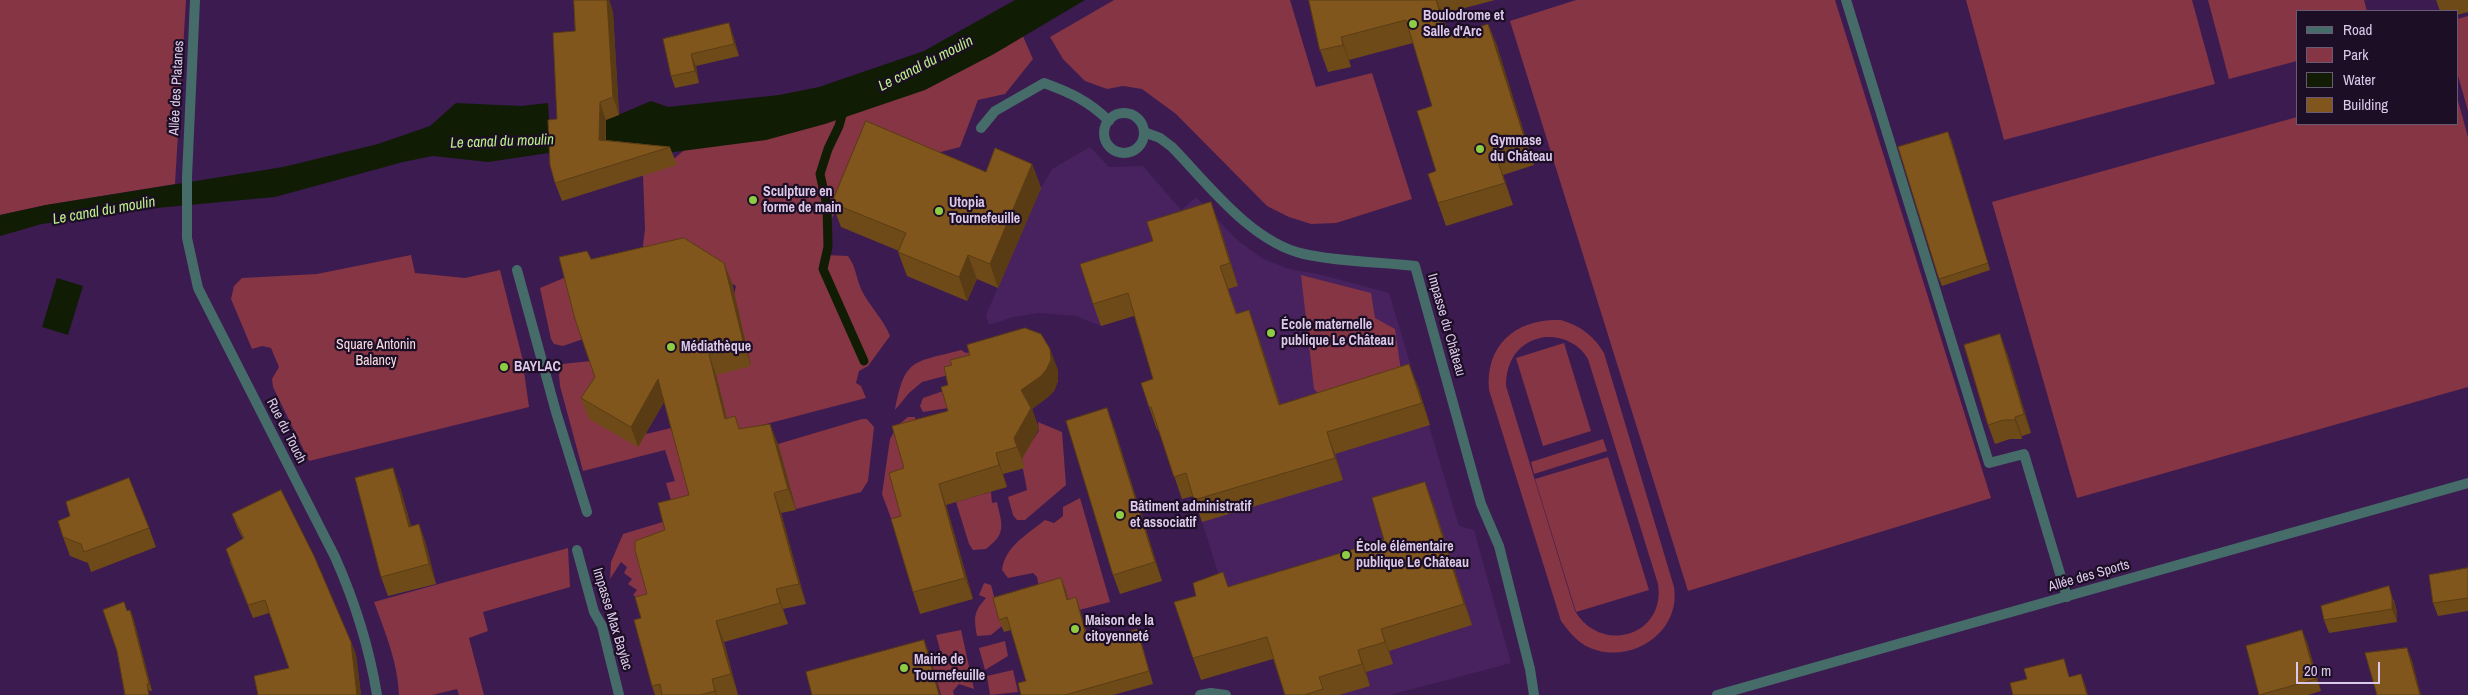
<!DOCTYPE html>
<meta charset="utf-8">
<style>
body{margin:0}
#map{position:relative;width:2468px;height:695px;overflow:hidden;background:#3c1b50;font-family:"Archivo Narrow",sans-serif}
canvas{display:block}
.legend{position:absolute;left:2296px;top:10px;width:162px;height:115px;box-sizing:border-box;background:#1c0e25;border:1px solid #695974;margin:0;padding:6px 9px;list-style:none;font-size:15px;color:#dcc9ea}
.legend li{display:flex;align-items:center;gap:10px;height:25px}
.legend b{width:25px;border:1px solid #695974}
.scale{position:absolute;left:2296px;top:662px;width:84px;height:22px;box-sizing:border-box;border:2px solid #dcc9ea;border-top:0;padding-left:6px;font-size:15px;line-height:18px;white-space:nowrap;color:#dcc9ea;-webkit-text-stroke:4px #1c0e25;paint-order:stroke}
</style>
<div id="map">
<canvas width="2468" height="695"></canvas>
<ul class="legend">
<li><b style="height:6px;background:#456c69"></b>Road</li>
<li><b style="height:14px;background:#853544"></b>Park</li>
<li><b style="height:14px;background:#111c05"></b>Water</li>
<li><b style="height:14px;background:#80561d"></b>Building</li>
</ul>
<div class="scale">20 m</div>
</div>
<script>
const c = document.querySelector('canvas').getContext('2d');
c.lineJoin = 'round';
function paint(path, color) {
  c.fillStyle = color;
  c.fill(path, 'evenodd');
}
function strokePath(path, color, width, dash) {
  c.strokeStyle = color;
  c.lineWidth = width;
  c.lineCap = dash ? 'butt' : 'round';
  c.setLineDash(dash || []);
  c.stroke(path);
}
function label(font, color, halo, rows, align = 'center') {
  c.font = font + ' "Archivo Narrow",sans-serif';
  c.lineWidth = 4.5;
  c.setLineDash([]);
  c.textBaseline = 'middle';
  c.strokeStyle = halo;
  c.fillStyle = color;
  for (const [text, x, y, turn = 0] of rows) {
    c.save();
    c.translate(x, y);
    c.rotate((+turn || 0) * Math.PI / 180);
    c.textAlign = isNaN(turn) ? turn : align;
    if (halo) c.strokeText(text, 0, 0);
    c.fillText(text, 0, 0);
    c.restore();
  }
}
const built = new Path2D(`
 M1090,147L1109,167L1143,166L1181,210L1196,197L1236,239L1263,259L1289,269L1318,274L1389,293L1459,526L1474,530L1511,663L1390,695H1286L1272,642L1201,680L1182,624L1220,579L1194,496L1182,499L1168,456L1162,401L1136,315L1101,326L1076,316L1039,313L1013,317L989,325L986,315L1041,188L1052,169Z`);
const green = new Path2D(`
 M0,0H186L175,184L46,205L0,215Z
 M1114,0H1290L1316,87L1372,73L1412,199L1336,223L1311,224L1289,217L1267,206L1176,114L1142,89L1123,86L1107,89L1085,81L1063,59L1050,37Z
 M1576,0H1835L1991,498L1688,591L1510,21Z
 M1966,0H2192L2215,84L2004,140Z
 M2208,0H2364L2367,11H2297V61L2229,79Z
 M2468,16V111L2457,72V19Z
 M1018,25L1033,59L1005,94L978,100L960,147L937,153L849,191L826,227L825,255L848,256C856,267 856,277 861,289C869,306 883,318 890,336L868,366L859,371L856,383L861,386L866,398L678,447L697,515L677,521L666,483L675,481L665,450L583,471L560,386L559,375L562,364L591,361L646,434L726,415L716,375L736,286L688,257L640,270L645,229L643,175L670,162L694,142Z
 M2457,97L2468,137V387L2077,498L1992,202L2297,117V124H2457Z
 M411,255L415,273L465,278L500,270L522,357L529,407L309,461L273,387L272,379L279,367L271,348L262,346L252,349L231,299L234,286L242,278L317,274Z
 M1301,275L1371,293L1375,318L1395,329L1401,371L1321,396L1314,389Z
 M566,277L583,339L563,346L554,344L551,339L540,288Z
 M1561,320C1581,326 1594,336 1604,353L1674,587C1681,630 1636,662 1596,650C1580,646 1570,633 1561,621L1489,390C1485,344 1517,318 1561,320ZM1545,337C1562,336 1579,343 1588,359L1658,584C1666,636 1601,655 1575,611L1506,386C1506,360 1519,341 1545,337Z
 M1564,343L1591,431L1543,446L1516,358Z
 M961,350L966,353L970,352L975,368L922,382L909,393L895,410C905,357 913,363 961,350Z
 M952,388L948,408L923,412L920,406L923,398Z
 M908,417H915L921,442L912,489L909,537L899,540L882,494L890,439L898,425Z
 M862,419H867L874,427L868,481L861,492L796,509L778,444Z
 M1038,422L1062,432L1066,485L1025,520H1017L1013,515L1008,497L1027,490L1019,448L1030,444L1039,431Z
 M1603,439L1607,451L1534,474L1531,462Z
 M1608,457L1649,590L1576,612L1535,479Z
 M991,492L992,503L997,502C1002,525 1007,533 986,549L973,550L969,544L956,502Z
 M1080,498L1110,602L1071,612L1041,597L1037,577L1033,573L1008,578L1002,570C1005,546 1028,534 1045,520L1054,523L1063,516V507Z
 M666,521L671,543L652,602L641,601L633,595L637,590L628,584L632,579L624,573L627,567L621,562L610,579L611,562L623,534Z
 M568,548L570,587L483,612L488,631L469,638L484,695H459L457,689L432,695H399C398,663 385,632 374,602Z
 M984,583L991,585L1002,626L991,635L977,636C974,618 973,612 986,598L979,595Z
 M961,630L974,689L959,684L953,691L954,695H941L932,664L943,661L936,635Z
 M1005,641L1008,656L985,670L979,648Z
 M1013,670L1018,692L990,695L987,676Z`);
const water = new Path2D(`
 M1015,0H1085L994,54L925,90L825,124L766,140L651,155L555,152L488,162L433,156L403,162L275,197L146,209L42,224L0,236V215L46,205L283,167L378,144L430,126L456,103L521,106L548,103L549,120H606L651,101L668,107L779,95L819,87L924,51Z
 M57,278L83,286L68,335L42,327Z`);
const stream = new Path2D(`
 M844,108L839,126L828,149L820,174L827,206L828,247L823,269L864,361`);
const service = new Path2D(`
 M1846,0L1989,463L2024,454L2067,597
 M1104 133a20 20 0 1 1 40 0a20 20 0 1 1-40 0Z
 M981,128L995,111L1044,83C1069,92 1089,101 1109,121
 M517,270L556,412L587,512`);
const pedestrian = new Path2D(`
 M1200,695L1211,693L1226,695`);
const minor = new Path2D(`
 M1144,132L1160,138L1172,147C1208,184 1251,242 1304,254C1340,262 1379,262 1415,266L1481,504L1499,546L1530,669L1534,695
 M577,550L594,612L602,626L619,695
 M1717,695L2468,483`);
const tertiary = new Path2D(`
 M195,0L187,177V238L198,288L335,557C355,602 369,646 377,695`);
const wall = new Path2D(`
 M574,0H609L613,12L619,115L606,120V140L670,147L677,165L562,201L555,183L557,119L575,31Z
 M1309,0H1495L1442,14L1449,36L1488,24L1497,46L1534,165L1503,175L1513,205L1446,226L1438,203L1432,106L1413,43L1349,60L1351,67L1328,72L1320,50Z
 M2436,0H2468V12L2457,15V11H2440Z
 M733,35L739,56L696,66L699,83L675,88L671,76L663,39Z
 M1951,139L1990,270L1942,286L1939,279Z
 M1032,164L1041,188L998,288L977,279L967,301L907,276L898,252L899,251L841,227L832,203L986,172Z
 M1219,224L1238,286L1228,289L1237,314L1257,332L1280,404L1418,386L1430,425L1335,454L1343,480L1202,522L1193,496L1182,499L1158,429L1157,430L1149,407L1153,379L1134,316L1101,326L1093,304Z
 M591,259L732,283L751,366L716,375L727,418L740,429L778,444L796,510L781,513L806,604L783,609L788,624L724,642L738,695H655L652,686L641,618L647,594L689,495L664,402L638,447L589,419L581,398L595,377Z
 M2007,353L2031,433L2022,436V439H2010L1995,444L1988,425Z
 M1058,370V381L1054,391L1048,397L1032,409L1039,429L1022,459L1025,468L1003,474L1007,487L946,505L973,599L920,614L913,592L901,516L904,468L948,411Z
 M1114,427L1162,581L1120,594L1113,575Z
 M400,487L411,526L419,524L426,544L436,584L388,596L381,577Z
 M1433,503L1472,625L1389,651L1393,664L1366,672L1370,686L1339,695H1285L1273,659L1201,680L1193,658L1229,587L1384,540Z
 M232,514L351,642L356,655L361,695H258L289,668L269,613L253,618L230,562L243,539L237,527Z
 M149,528L156,547L91,572L88,563L70,556L63,537Z
 M2468,568V611L2438,616L2433,603Z
 M1061,578L1068,599L1080,610L1089,643L1141,641L1153,684L1113,695H1021L1026,681L1011,630L1004,632L999,620Z
 M2394,600L2397,612V622L2329,633L2324,620Z
 M130,610L133,617L152,691H150L117,651L127,611Z
 M2307,642L2321,691L2308,695H2259Z`);
const shadedWall = new Path2D(`
 M607,0H609L613,12L619,115L613,97Z
 M1436,0L1442,14L1456,59L1448,37Z
 M729,23L733,35L739,56L734,44Z
 M1488,24L1497,46L1534,165L1526,143Z
 M1341,37L1349,60L1351,67L1343,45Z
 M691,54L696,66L699,83L695,71Z
 M600,102L606,120L605,158L599,140Z
 M1948,132L1951,139L1990,270L1988,263Z
 M1495,152L1503,175L1513,205L1505,183Z
 M1032,164L1041,188L998,288L990,264Z
 M1211,202L1219,224L1238,286L1230,263Z
 M968,255L977,279L967,301L959,277Z
 M724,263L732,283L751,366L744,345Z
 M1249,310L1257,332L1287,427L1279,405Z
 M2000,334L2007,353L2031,433L2024,414Z
 M1050,349L1058,370V381L1054,391L1048,397L1032,409L1039,429L1022,459L1025,468L1017,447L1014,438L1021,390Z
 M709,354L716,375L732,440L725,419Z
 M1409,364L1418,386L1430,425L1422,403Z
 M658,379L665,400L638,447L631,427Z
 M1107,408L1114,427L1162,581L1155,562Z
 M2015,417L2022,436V439L2015,420Z
 M770,424L778,444L796,510L788,489Z
 M1327,432L1335,454L1343,480L1335,458Z
 M996,453L1003,474L1007,487L999,465Z
 M393,468L400,487L416,546L409,527Z
 M1425,482L1433,503L1472,625L1464,604Z
 M939,484L946,505L973,599L965,578Z
 M774,493L781,513L806,604L799,584Z
 M419,524L426,544L436,584L429,564Z
 M1061,578L1066,590L1071,612L1067,600Z
 M2389,586L2397,612V622L2392,609Z
 M776,589L783,609L788,624L780,603Z
 M1076,597L1080,610L1093,655L1088,643Z
 M130,610L133,617L152,691L149,684Z
 M716,621L724,642L738,695L731,674Z
 M1137,629L1141,641L1153,684L1149,671Z
 M1381,629L1389,651L1393,664L1385,642Z
 M2302,630L2307,642L2321,691L2316,679Z
 M924,640L929,653L940,695H939Z
 M351,642L356,655L361,695H357Z
 M2407,648L2412,660L2421,695H2420Z
 M1358,650L1366,672L1370,686L1362,664Z
 M2081,674L2086,687L2088,695H2087Z
 M712,679L717,695H716Z`);
const building = new Path2D(`
 M574,0H607L613,97L600,102L599,140L670,147L555,183L550,165L548,120L557,119L553,33L575,31Z
 M1309,0H1436L1448,37L1488,24L1526,143L1495,152L1505,183L1438,203L1428,174L1436,171L1417,111L1432,106L1406,20L1341,37L1343,45L1320,50Z
 M729,23L734,44L691,54L695,71L671,76L663,39Z
 M866,121L986,172L995,148L1032,164L990,264L968,255L959,277L898,252L906,233L832,203Z
 M1948,132L1988,263L1939,279L1898,147Z
 M1211,202L1230,263L1220,266L1236,314L1249,310L1279,405L1409,364L1422,403L1327,432L1335,458L1194,500L1186,473L1174,477L1151,407H1149L1141,383L1153,379L1128,293L1093,304L1080,264L1153,241L1147,222Z
 M684,238L724,263L744,345L709,354L725,419L735,416L739,429L770,424L788,489L774,493L799,584L776,589L780,603L716,621L731,674L712,679L715,691L700,695H662L660,684L652,686L634,620L641,618L635,597L647,594L635,550V541L665,530L658,503L689,495L658,379L631,427L581,398L595,377L575,319L559,257L587,251L591,259Z
 M1025,328L1041,334L1050,349L1051,360L1046,370L1041,376L1021,390L1031,408L1014,438L1017,447L996,453L999,465L939,484L965,578L913,592L891,519L901,516L889,473L904,468L892,426L948,411L941,387L948,385L944,367L952,365L950,360L970,355L967,345Z
 M2000,334L2024,414L2015,417V420H2003L1988,425L1964,345Z
 M1107,408L1155,562L1113,575L1066,421Z
 M393,468L409,527L419,524L429,564L381,577L355,478Z
 M129,478L149,528L84,552L81,544L63,537L58,521L70,516L66,502Z
 M1425,482L1464,604L1381,629L1385,642L1358,650L1362,664L1319,677L1323,689L1304,695H1285L1267,637L1193,658L1174,602L1196,596L1193,583L1223,572L1228,587L1384,540L1372,498Z
 M281,490L314,556L351,642L357,695H258L254,676L289,668L265,600L248,605L226,549L244,538L232,514Z
 M2468,568V598L2433,603L2429,575Z
 M1061,578L1067,600L1076,597L1088,643L1137,629L1149,671L1065,695H1021L1018,683L1026,681L1007,617L999,620L993,598Z
 M2389,586L2392,598V609L2324,620L2321,606Z
 M124,602L127,611L130,610L149,684H147L149,695H125L117,651L103,610Z
 M2302,630L2316,679L2259,695L2246,646Z
 M924,640L939,695H812L806,672Z
 M2407,648L2420,695H2377L2365,653Z
 M2064,659L2069,677L2081,674L2087,695H2013L2010,683L2027,679L2024,669Z`);
const markers = [
 [1413,24,5,"#8ecd43"],
 [1480,149,5,"#8ecd43"],
 [753,200,5,"#8ecd43"],
 [939,211,5,"#8ecd43"],
 [1271,333,5,"#8ecd43"],
 [671,347,5,"#8ecd43"],
 [504,367,5,"#8ecd43"],
 [1120,515,5,"#8ecd43"],
 [1346,555,5,"#8ecd43"],
 [1075,629,5,"#8ecd43"],
 [904,668,5,"#8ecd43"]
];
const poiNames = [
 ["Boulodrome et",1423,16],
 ["Salle d'Arc",1423,32],
 ["Gymnase",1490,141],
 ["du Château",1490,157],
 ["Sculpture en",763,192],
 ["forme de main",763,208],
 ["Utopia",949,203],
 ["Tournefeuille",949,219],
 ["École maternelle",1281,325],
 ["publique Le Château",1281,341],
 ["Médiathèque",681,347],
 ["BAYLAC",514,367],
 ["Bâtiment administratif",1130,507],
 ["et associatif",1130,523],
 ["École élémentaire",1356,547],
 ["publique Le Château",1356,563],
 ["Maison de la",1085,621],
 ["citoyenneté",1085,637],
 ["Mairie de",914,660],
 ["Tournefeuille",914,676]
];
const streetNames = [
 ["Allée des Platanes",177,88,-87],
 ["Impasse du Château",1446,325,74],
 ["Rue du Touch",286,431,63],
 ["Allée des Sports",2089,576,-16],
 ["Impasse Max Baylac",612,619,73]
];
const parkNames = [
 ["Square Antonin",376,345],
 ["Balancy",376,361]
];
const waterNames = [
 ["Le canal du moulin",926,64,-27],
 ["Le canal du moulin",502,142,-2],
 ["Le canal du moulin",104,211,-10]
];
paint(built, '#48225e');
paint(green, '#853544');
paint(water, '#111c05');
strokePath(stream, '#111c05', 9);
strokePath(service, '#456c69', 10);
strokePath(pedestrian, '#456c69', 10);
strokePath(minor, '#456c69', 10);
strokePath(tertiary, '#456c69', 10);
paint(wall, '#6e4a19');
paint(shadedWall, '#5a3c14');
paint(building, '#80561d');
strokePath(building, '#5a3c14', 1);
for (const [x, y, r, color] of markers) {
  const dot = new Path2D();
  dot.arc(x, y, r, 0, 2 * Math.PI);
  c.fillStyle = color;
  c.fill(dot);
  strokePath(dot, '#1c0e25', 2);
}
label('bold 14px', '#dcc9ea', '#1c0e25', poiNames, 'left');
label('14px', '#dcc9ea', '#1c0e25', streetNames);
label('14px', '#f6dcdf', '#1c0e25', parkNames);
label('italic 15px', '#bbef88', '#1c0e25', waterNames);
</script>
